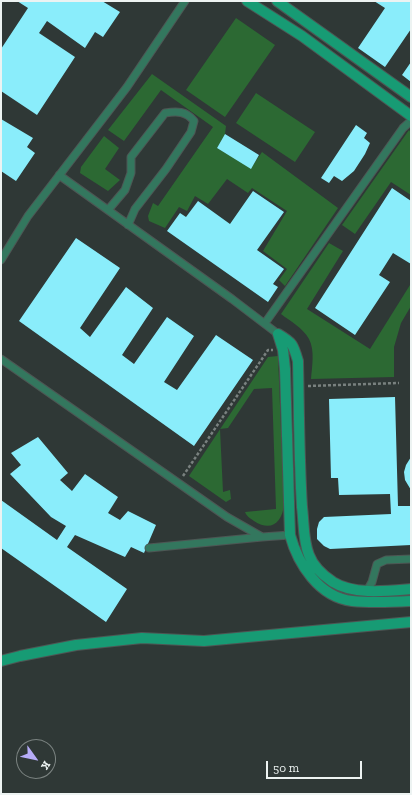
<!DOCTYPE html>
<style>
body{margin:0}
#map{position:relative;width:412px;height:795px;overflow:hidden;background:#2f3836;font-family:"Zilla Slab",serif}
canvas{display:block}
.frame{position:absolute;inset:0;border:2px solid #edf3f2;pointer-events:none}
.north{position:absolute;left:16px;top:739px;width:40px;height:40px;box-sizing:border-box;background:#2f3836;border:1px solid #7b8381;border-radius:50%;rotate:123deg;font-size:11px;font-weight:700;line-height:16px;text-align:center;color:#edf3f2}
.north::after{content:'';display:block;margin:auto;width:14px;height:18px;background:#b6acf8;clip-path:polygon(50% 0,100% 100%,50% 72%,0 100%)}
.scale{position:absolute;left:266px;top:761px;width:96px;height:18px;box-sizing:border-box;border:2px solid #edf3f2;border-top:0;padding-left:5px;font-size:12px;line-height:14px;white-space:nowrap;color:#edf3f2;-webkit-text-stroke:3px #2f3836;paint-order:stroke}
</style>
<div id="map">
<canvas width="412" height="795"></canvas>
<div class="frame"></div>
<div class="north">K</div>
<div class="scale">50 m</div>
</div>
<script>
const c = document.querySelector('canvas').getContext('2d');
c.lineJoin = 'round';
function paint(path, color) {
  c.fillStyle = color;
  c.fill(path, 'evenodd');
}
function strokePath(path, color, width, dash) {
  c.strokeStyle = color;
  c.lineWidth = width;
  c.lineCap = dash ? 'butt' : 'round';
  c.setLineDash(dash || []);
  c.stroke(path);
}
const green = new Path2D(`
 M236,18L275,45L225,117L186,90Z
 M152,74L226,126L225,134L217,148L251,168L262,152L338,208L285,286L279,280L287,269L263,251L287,211L252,188L248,193L227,179L208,204L195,196L187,211L179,207L165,228L149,221L148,216L153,203L158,206L213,127L161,90L124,141L108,130Z
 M256,93L315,132L295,162L236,123Z
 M409,130L411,133V195L391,182L355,234L342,225Z
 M104,136L119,148L105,169L120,180L108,191L80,173L81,167Z
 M329,243L343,251L307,309L370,349L410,285L411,286V306L401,323L394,347V377L311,379C312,367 315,350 309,339C303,328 290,321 281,314Z
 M278,356L284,505C282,523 271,532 254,521C250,518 247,517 245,512L276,509L272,388L254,389L228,428L220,429L223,492L230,490L231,499L226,502L189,476L268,357Z`);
const building = new Path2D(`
 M17,1H102L120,12L103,37L95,32L85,48L47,21L39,33L75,57L37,115L1,91V49L28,8Z
 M374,1H411V29L385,67L358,48L385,8Z
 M411,62V82L402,75Z
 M1,119L33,138L27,147L35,153L16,181L1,171Z
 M356,125L367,133L364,138L370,143L365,154L354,171L342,181L334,176L329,183L321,178Z
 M225,134L259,155L251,169L217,148Z
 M392,188L411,201V264L393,253L379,275L390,282L355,335L315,308Z
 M253,191L284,212L257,250L284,269L273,284L278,287L268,302L167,231L180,213L186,217L198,201L230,224Z
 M76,238L120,268L80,328L90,337L126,287L153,308L122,355L134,364L167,317L194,336L164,382L177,390L216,335L253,360L194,446L19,321Z
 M395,397L398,506H411V545L330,549L324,546L317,539V529L319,522L324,517L391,514L390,494L339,495L338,478H331L329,399Z
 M38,437L68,473L60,480L72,491L85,474L118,497L108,513L120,520L128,511L156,525L144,553L131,547L125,557L75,535L67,547L127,589L106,622L1,548V500L57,540L66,526L51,517L10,474L21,465L11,453Z
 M411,457V490L405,480L404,472L406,465Z`);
const path = new Path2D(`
 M308,386L399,383
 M183,476L268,350H273`);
const lane = new Path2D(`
 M59,175L232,299L278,334
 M108,210L125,190L131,173V157L165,113C177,111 186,111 194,121L191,132L166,169L135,209L128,225
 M1,260L28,216L127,87L185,1
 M265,323L403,128L411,121
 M1,359L227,517L262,537L290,535
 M149,548L262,537
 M367,591L372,582L377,564L386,560L411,559`);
const secondary = new Path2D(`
 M247,1L302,36L411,116
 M277,1L411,97
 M411,589C387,591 354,595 333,582C324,576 313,566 309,555C303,541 304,522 302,507C299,458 299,409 298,361C293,344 293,343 278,334L283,350L285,369L290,535C298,564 319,597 352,601C371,603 392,602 411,601
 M1,661L20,656L76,645L142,638L204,641L411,622`);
paint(green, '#2c6933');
paint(building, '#8aedfb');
strokePath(lane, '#4d5654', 9);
strokePath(secondary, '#4d5654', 12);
strokePath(path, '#79817f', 2.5, [3, 2]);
strokePath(lane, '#33775e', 7);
strokePath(secondary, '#179b74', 10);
</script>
